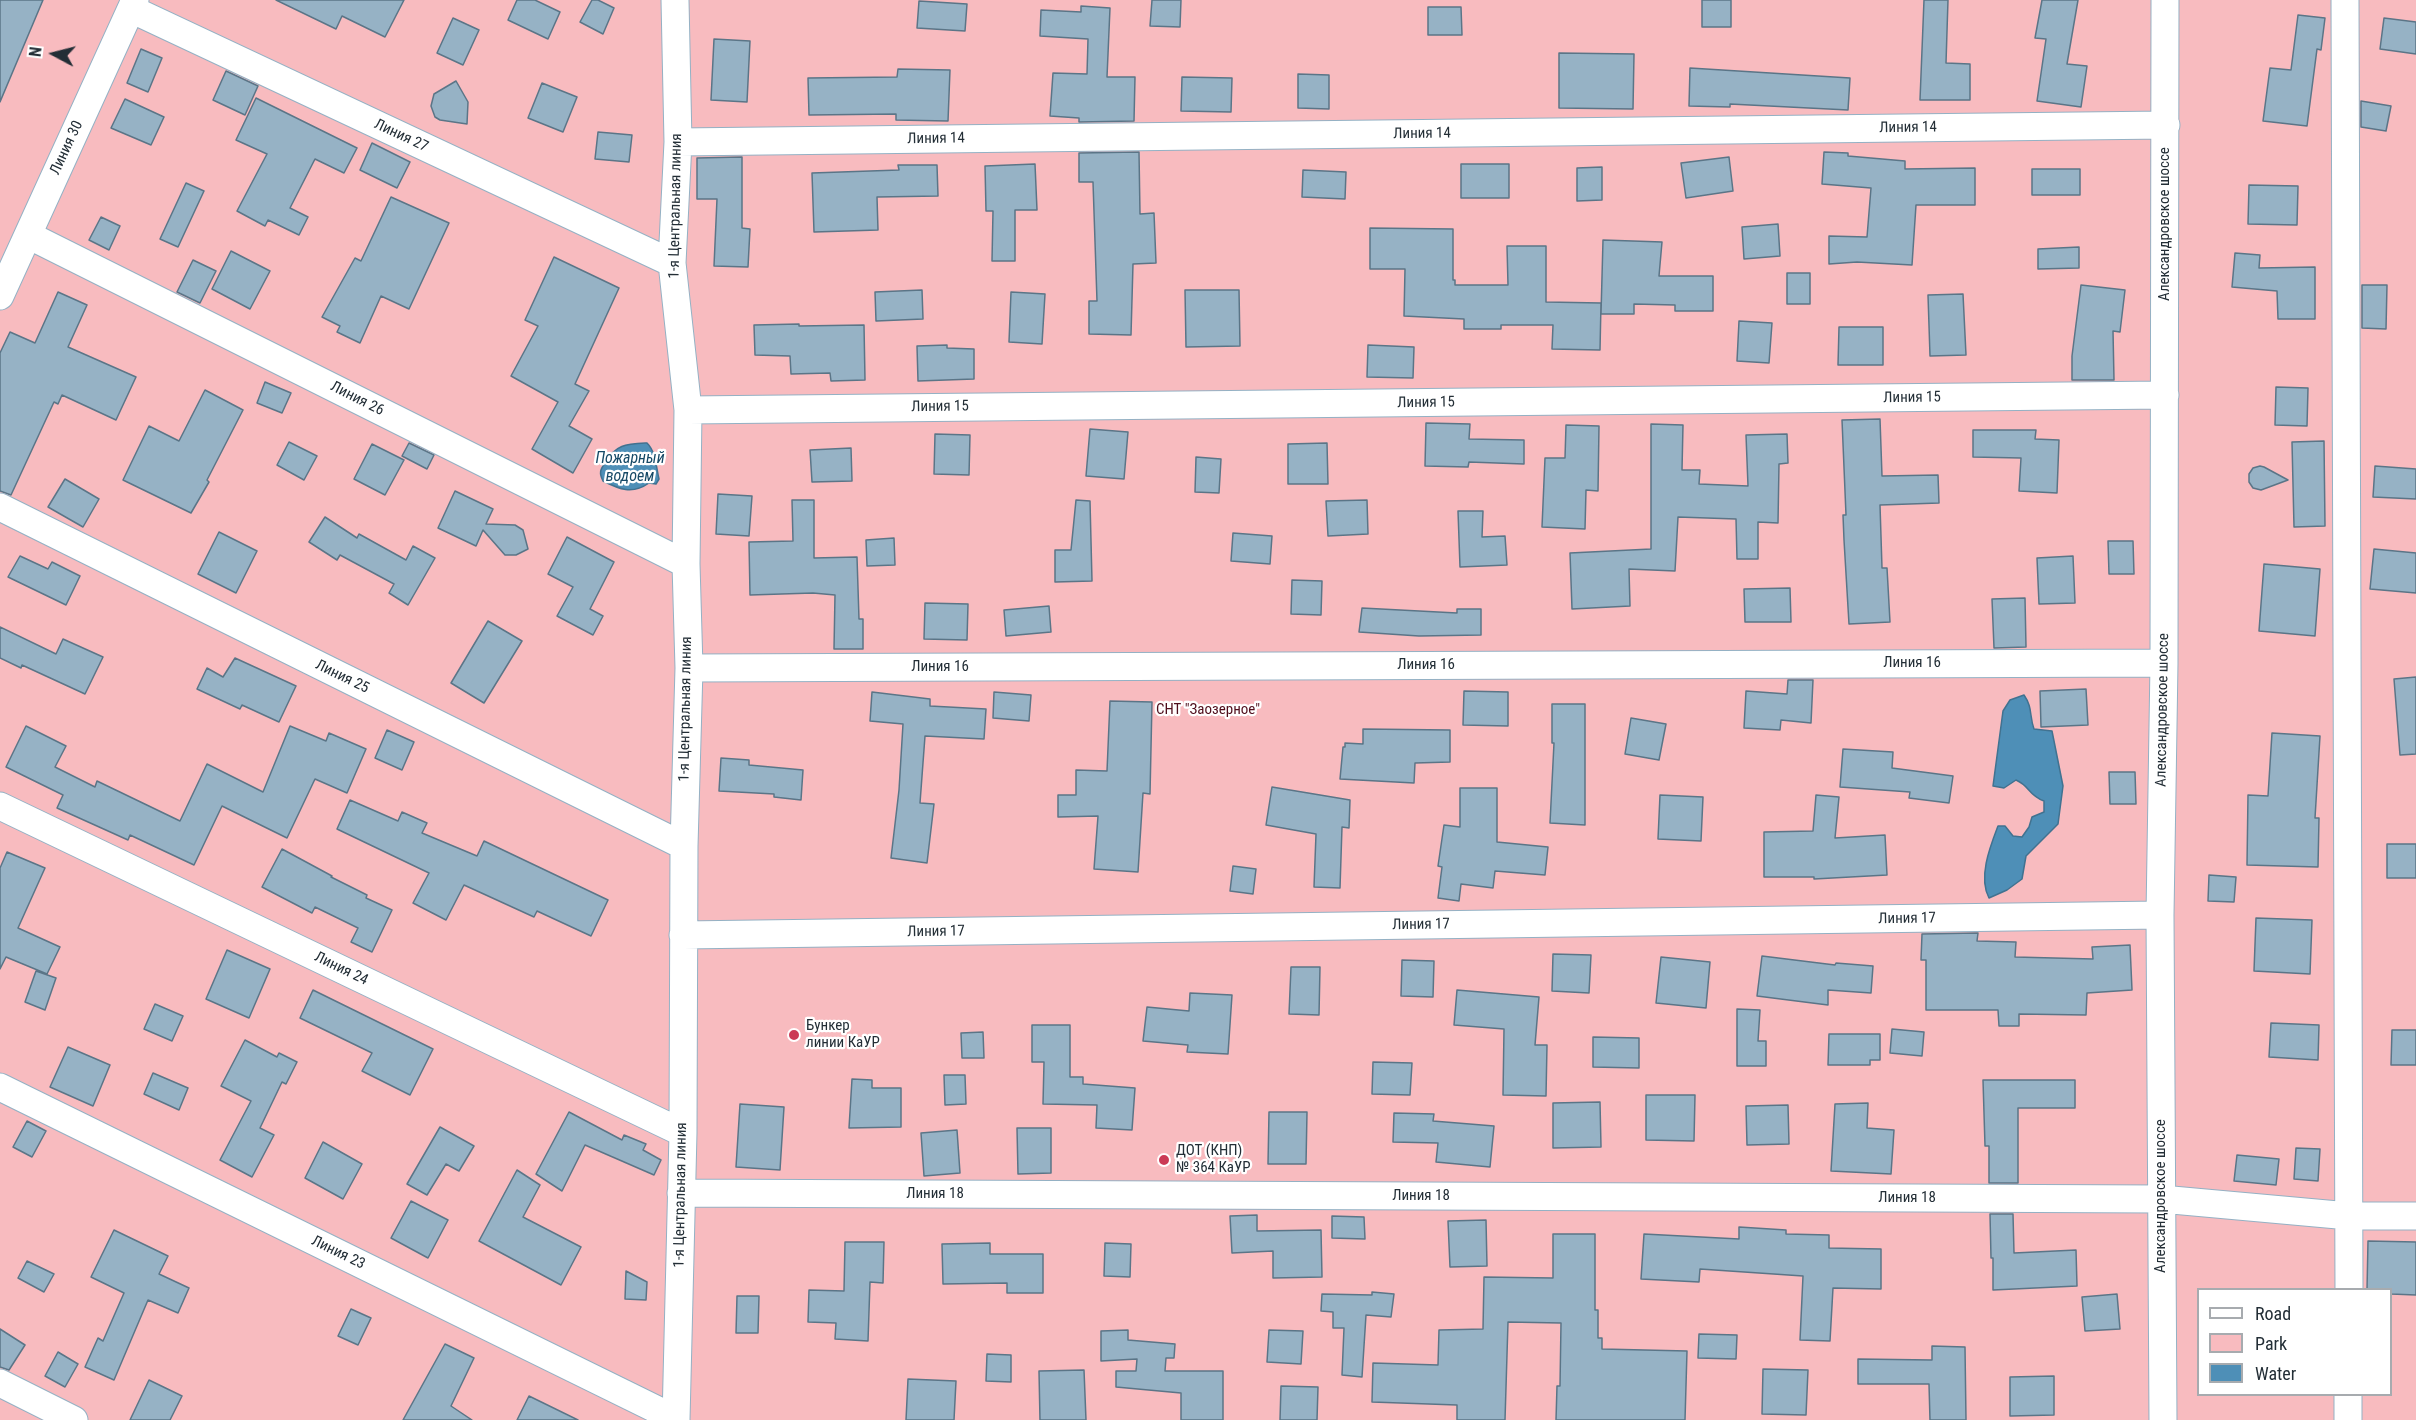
<!DOCTYPE html>
<meta charset="utf-8">
<style>
body{margin:0}
#map{position:relative;width:2416px;height:1420px;overflow:hidden;background:#cbe9fd;font-family:"Roboto Condensed",sans-serif}
canvas{display:block}
.legend{position:absolute;left:2197px;top:1288px;width:195px;height:108px;box-sizing:border-box;background:#fff;border:2px solid #a7abaf;margin:0;padding:8px 10px;list-style:none;font-size:18px;color:#232e36}
.legend li{display:flex;align-items:center;gap:12px;height:30px}
.legend b{width:30px;border:2px solid #a7abaf}
.north{position:absolute;left:24px;top:24px;width:60px;height:60px;-webkit-text-stroke:4px #fff;paint-order:stroke;rotate:277deg;font-size:16px;font-weight:700;line-height:24px;text-align:center;color:#232e36}
.north::after{content:'';display:block;margin:auto;width:21px;height:27px;background:#232e36;clip-path:polygon(50% 0,100% 100%,50% 72%,0 100%)}
</style>
<div id="map">
<canvas width="2416" height="1420"></canvas>
<ul class="legend">
<li><b style="height:8px;background:#fff"></b>Road</li>
<li><b style="height:16px;background:#f8bbbf"></b>Park</li>
<li><b style="height:16px;background:#4e8fb7"></b>Water</li>
</ul>
<div class="north">N</div>
</div>
<script>
const c = document.querySelector('canvas').getContext('2d');
c.lineJoin = 'round';
function paint(path, color) {
  c.fillStyle = color;
  c.fill(path, 'evenodd');
}
function strokePath(path, color, width, dash) {
  c.strokeStyle = color;
  c.lineWidth = width;
  c.lineCap = dash ? 'butt' : 'round';
  c.setLineDash(dash || []);
  c.stroke(path);
}
function label(font, color, halo, rows, align = 'center') {
  c.font = font + ' "Roboto Condensed",sans-serif';
  c.lineWidth = 4.5;
  c.setLineDash([]);
  c.textBaseline = 'middle';
  c.strokeStyle = halo;
  c.fillStyle = color;
  for (const [text, x, y, turn = 0] of rows) {
    c.save();
    c.translate(x, y);
    c.rotate((+turn || 0) * Math.PI / 180);
    c.textAlign = isNaN(turn) ? turn : align;
    if (halo) c.strokeText(text, 0, 0);
    c.fillText(text, 0, 0);
    c.restore();
  }
}
const green = new Path2D(`
 M0,0H2416V1420H0ZM2198,1290H2390V1394H2198Z`);
const water = new Path2D(`
 M647,443C656,452 656,467 659,479L656,484L649,483C632,495 619,489 603,481C599,473 600,470 605,463C616,444 626,444 647,443Z
 M2024,695C2033,708 2029,715 2034,729L2052,731L2063,786L2058,824L2026,856L2022,879L2007,890L1989,898C1978,877 1990,847 1998,826H2005L2013,836L2022,837L2029,827L2032,817L2044,812V801C2028,795 2030,786 2016,780L2004,788L1993,786L2003,711L2010,700Z`);
const building = new Path2D(`
 M0,0H43L0,102Z
 M276,0H404L385,37L342,16L336,29Z
 M517,0H535L560,12L548,39L508,20Z
 M592,0H598L614,8L603,34L580,22Z
 M1152,0H1181L1180,27L1150,26Z
 M1702,0H1731V27H1702Z
 M1924,0H1948L1946,63L1970,64V100H1920Z
 M2042,0H2078L2067,64L2087,66L2081,107L2037,101L2046,39L2035,38Z
 M919,1L967,4L965,31L917,28Z
 M1081,6L1110,8L1107,77H1135L1134,121L1079,122V118L1050,116L1053,73L1087,74L1088,39L1040,36L1041,10L1081,12Z
 M1428,7H1461L1462,35H1428Z
 M2298,15L2325,18L2321,50L2317,49L2307,126L2263,121L2270,68L2291,70Z
 M453,18L479,30L463,65L437,53Z
 M2384,18L2416,22V54L2380,49Z
 M714,39L750,41L747,102L711,100Z
 M141,49L162,58L148,92L127,83Z
 M1559,53L1634,54L1633,109L1559,108Z
 M1690,68L1850,78L1848,110L1730,104V107L1689,106Z
 M898,69L950,70L948,121L896,120V114L809,115L808,78L897,77Z
 M226,71L258,86L245,115L213,100Z
 M1298,74L1329,75V109L1298,108Z
 M1182,77L1232,78L1231,112L1181,111Z
 M456,81L468,102L467,124L440,120L435,117L431,106L434,94Z
 M542,83L577,97L563,132L528,118Z
 M256,98L357,148L344,173L315,159L290,208L308,217L299,235L268,220L265,226L237,211L267,154L236,140Z
 M125,99L164,117L151,145L111,128Z
 M2361,101L2391,106L2386,131L2361,127Z
 M598,132L632,135L629,162L595,159Z
 M372,143L410,162L397,188L360,170Z
 M1139,152L1140,214L1154,213L1156,263L1133,264L1131,335L1089,334V301H1097L1093,182H1079V153Z
 M1824,152L1848,153V156L1905,161V169L1975,168V205H1916L1912,265L1857,262L1829,264V236L1867,237L1871,188L1822,184Z
 M742,157V228L750,229L748,267L714,266L717,199H697V158Z
 M1729,157L1733,191L1686,198L1681,163Z
 M1035,164L1037,210H1015V261H992L993,211H986L985,166Z
 M1461,164H1509V198H1461Z
 M898,165H937L938,196L877,197L878,230L814,232L812,173L899,170Z
 M1602,167V200L1577,201V168Z
 M2032,169H2080V195H2032Z
 M1303,170L1346,172L1345,199L1302,197Z
 M186,183L204,191L178,247L160,239Z
 M2249,185L2298,186L2297,225L2248,224Z
 M391,197L449,223L409,309L381,296L360,343L337,332L340,326L322,317L355,258L361,261Z
 M101,217L120,226L109,250L89,240Z
 M1778,224L1780,256L1744,259L1742,227Z
 M1370,228L1453,229V280H1455V285H1508L1507,246H1546V302L1601,303L1600,350L1552,349L1553,325H1501V329H1464V319L1404,316L1405,269H1370Z
 M1603,240L1662,242L1659,276H1713V311H1675V305L1634,304V314H1601Z
 M2079,247V268L2038,269V249Z
 M231,251L270,271L250,309L212,289Z
 M2235,253L2260,255L2259,268L2315,267V319H2278L2277,291L2232,287Z
 M554,257L619,288L575,384L589,391L569,426L592,439L573,473L532,449L558,402L511,376L538,326L525,320Z
 M193,260L216,271L200,303L177,292Z
 M1787,273H1810V304H1787Z
 M2081,285L2125,290L2120,332L2113,331L2114,380H2072V356Z
 M2362,285H2387L2386,329L2362,328Z
 M922,290L923,319L876,321L875,292Z
 M1185,290H1239L1240,346L1186,347Z
 M58,292L87,305L68,347L136,377L116,420L62,395L58,404L54,402L11,495L0,491V353L10,332L35,343Z
 M1011,292L1045,294L1042,344L1009,342Z
 M1963,294L1966,355L1930,356L1928,295Z
 M1739,321L1772,323L1769,363L1737,361Z
 M799,324V326L864,325L865,380L831,381L830,373L791,374L790,356L755,355L754,325Z
 M1839,327H1883V365H1838Z
 M947,345V348L974,349V379L918,381L917,346Z
 M1368,345L1414,347L1413,378L1367,377Z
 M265,382L291,393L282,413L257,403Z
 M2276,387L2308,388L2307,426L2275,425Z
 M205,390L243,410L207,480L209,482L191,513L123,480L149,426L179,441Z
 M1880,419L1882,476L1938,475L1939,503L1880,505L1882,568H1887L1890,622L1849,624L1844,540L1843,515H1846L1842,420Z
 M1426,423L1470,424L1469,439L1524,440V464L1469,462L1468,467L1425,466Z
 M1651,424L1683,425L1682,470H1700L1699,484L1748,486L1746,435L1787,434L1788,463L1779,464L1778,523L1758,522V559H1737L1736,519L1678,517L1675,571L1629,569L1630,606L1572,609L1570,553L1651,549Z
 M1566,425L1599,426L1598,491L1586,490L1585,529L1542,527L1545,458H1565Z
 M1090,429L1128,432L1124,479L1086,476Z
 M1973,430H2036L2035,439L2059,440L2057,493L2019,491L2021,458L1973,457Z
 M935,434L970,435L969,475L934,474Z
 M2324,441L2325,526L2294,527L2292,442Z
 M289,442L317,456L304,480L277,465Z
 M409,443L434,455L427,469L402,456Z
 M1327,443L1328,484H1288V444Z
 M372,444L404,460L385,495L354,479Z
 M851,448L852,481L812,482L810,450Z
 M1196,457L1221,459L1219,493L1195,492Z
 M2260,466L2264,467L2288,480L2261,490L2253,488L2249,482V474L2253,468Z
 M2375,466L2416,469V499L2373,497Z
 M65,479L99,499L83,527L48,507Z
 M455,491L493,509L486,524L515,525L523,530L528,549L516,555H505L483,530L476,546L438,528Z
 M718,494L752,496L749,536L716,534Z
 M792,500H814V558L857,557L859,619H863V649H834L835,595L813,593L750,595L749,542L793,541Z
 M1076,500L1090,501L1092,581L1055,582V550H1071Z
 M1367,500L1368,534L1328,536L1326,501Z
 M1458,511H1483L1482,537L1505,536L1507,565L1460,567Z
 M325,517L357,538L359,534L406,560L413,546L435,558L408,605L389,593L394,584L340,555L337,560L309,542Z
 M219,532L257,551L236,593L198,574Z
 M1233,533L1272,536L1270,564L1231,561Z
 M567,537L614,562L590,609L603,616L593,635L557,616L573,587L548,574Z
 M894,538L895,565L867,566L866,540Z
 M2108,541H2133L2134,574H2109Z
 M2374,549L2416,553V593L2370,589Z
 M20,556L48,569L52,562L80,576L66,605L8,577Z
 M2073,556L2075,603L2039,604L2037,558Z
 M2264,564L2320,569L2315,636L2259,631Z
 M1292,580L1322,581L1321,615L1291,614Z
 M1790,588L1791,622H1745L1744,589Z
 M2025,598L2026,647L1994,648L1992,599Z
 M925,603L968,604L967,640L924,639Z
 M1049,606L1051,632L1006,636L1004,610Z
 M1362,608L1457,613V609H1481V635L1419,636L1359,632Z
 M488,621L522,641L484,703L451,683Z
 M0,627L56,654L63,639L103,657L85,694L22,665L21,668L0,658Z
 M235,658L296,686L279,722L242,705L240,709L197,689L207,668L223,677Z
 M2416,677V754L2400,755L2394,679Z
 M1788,680H1813L1811,723L1781,720L1780,730L1744,728L1746,691L1787,694Z
 M2086,689L2088,725L2041,727L2040,691Z
 M1464,691L1508,692V726L1463,725Z
 M872,692L930,699V706L986,709L984,739L925,736L920,803L934,804L927,863L891,858L899,790L903,724L870,721Z
 M994,692L1031,695L1029,721L993,718Z
 M1110,701L1152,702L1150,794L1143,793L1138,872L1094,869L1098,816L1058,817V795H1076V770L1107,771Z
 M1552,704H1585V825L1550,823L1554,743H1552Z
 M1631,718L1666,724L1659,760L1625,754Z
 M26,726L66,746L55,767L95,787L97,781L180,821L207,764L263,792L290,726L326,741L329,733L366,749L347,793L315,779L287,838L222,806L194,865L130,835L128,840L57,808L63,795L6,767Z
 M1363,729L1450,730V762L1415,763L1414,783L1340,779L1343,747H1345V743L1363,744Z
 M387,730L414,742L402,770L375,758Z
 M2272,733L2320,736L2315,818H2319L2318,867L2247,865L2248,795L2268,796Z
 M1843,749L1893,752L1892,768L1953,776L1949,803L1909,798L1910,792L1840,787Z
 M721,758L749,760V765L803,770L801,800L774,797V794L719,791Z
 M2109,772H2135L2136,804H2110Z
 M1272,787L1350,800L1349,828L1342,827L1340,888L1314,887L1316,834L1266,825Z
 M1460,788H1497V842L1548,847L1545,875L1495,871L1493,888L1461,884L1459,901L1438,898L1442,867L1438,866L1444,825L1460,827Z
 M1660,795L1703,797L1701,841L1658,839Z
 M1816,795L1839,797L1835,838L1885,835L1887,875L1814,879V877H1764V832L1813,831Z
 M350,800L398,821L402,812L427,823L422,833L477,856L484,841L608,900L591,936L537,911L534,917L464,885L446,920L413,903L429,873L337,829Z
 M2387,844H2416V878H2387Z
 M282,849L332,876L331,877L367,895L366,898L392,910L372,952L351,942L358,928L315,907L312,913L262,887Z
 M7,852L45,868L18,928L60,947L47,974L6,957L0,969V868Z
 M1233,866L1256,869L1253,894L1230,891Z
 M2209,875L2236,877L2234,902L2208,901Z
 M2256,918L2312,920L2310,974L2254,971Z
 M1978,933L1977,941L2016,942L2015,957L2093,959L2092,947L2130,945L2132,990L2087,993L2086,1015L2019,1014V1026H1999L1998,1010H1926V960H1921L1922,934Z
 M227,950L270,969L249,1018L206,999Z
 M1553,954L1591,955L1589,993L1552,991Z
 M1762,956L1835,965L1836,963L1873,966L1871,993L1828,990V1005L1757,996Z
 M1661,957L1710,962L1706,1008L1656,1003Z
 M1402,960L1434,961L1433,997L1401,996Z
 M1291,967H1320L1319,1015L1289,1014Z
 M36,971L56,978L45,1010L25,1002Z
 M313,990L433,1049L410,1095L362,1071L372,1053L300,1018Z
 M1457,990L1539,997L1535,1045H1547L1546,1096L1503,1095L1504,1029L1454,1025Z
 M1190,993L1232,995L1228,1054L1187,1052L1188,1045L1143,1041L1147,1007L1189,1011Z
 M155,1004L183,1016L172,1041L144,1029Z
 M1737,1009L1760,1010L1758,1041H1766V1066H1737Z
 M2271,1023L2319,1025L2318,1060L2269,1057Z
 M1032,1025H1070V1077H1083V1084L1135,1088L1132,1130L1096,1128L1097,1105L1043,1104L1044,1062H1032Z
 M1892,1029L1924,1032L1922,1056L1890,1053Z
 M2392,1030H2416V1065H2391Z
 M983,1032L984,1058H962L961,1033Z
 M1829,1034H1880V1060H1870V1065H1828Z
 M1593,1037L1639,1038V1068L1593,1067Z
 M245,1040L277,1057L279,1053L297,1062L286,1084L282,1082L260,1128L274,1135L252,1177L220,1160L251,1101L221,1086Z
 M68,1047L110,1065L93,1106L50,1087Z
 M1373,1062L1412,1063L1410,1095L1372,1094Z
 M153,1073L188,1088L179,1110L144,1094Z
 M944,1075H965L966,1104L945,1105Z
 M852,1079L872,1080V1088H901V1127L849,1128Z
 M1983,1080H2075V1108H2018V1183H1989V1146H1985Z
 M1646,1095H1695L1694,1141L1646,1140Z
 M1600,1102L1601,1147L1553,1148V1103Z
 M1868,1103L1867,1128L1894,1130L1891,1174L1831,1171L1835,1104Z
 M740,1104L784,1107L780,1170L736,1167Z
 M1788,1105L1789,1144L1747,1145L1746,1106Z
 M569,1112L622,1140L624,1135L646,1144L643,1150L661,1160L654,1175L585,1145L562,1191L536,1174Z
 M1269,1112H1307L1306,1164H1268Z
 M1394,1113L1434,1114L1433,1121L1494,1126L1490,1167L1436,1162L1438,1143L1393,1142Z
 M27,1121L46,1131L32,1157L13,1147Z
 M440,1127L474,1146L459,1171L446,1164L427,1195L407,1184Z
 M1017,1128H1051V1173L1018,1174Z
 M957,1130L960,1173L924,1176L921,1133Z
 M323,1142L362,1164L343,1199L305,1178Z
 M2296,1148L2320,1149L2318,1181L2294,1179Z
 M2237,1155L2279,1159L2276,1185L2234,1181Z
 M517,1170L540,1185L523,1217L581,1247L561,1285L479,1241Z
 M411,1201L448,1220L428,1258L391,1238Z
 M1990,1214H2013L2014,1253L2076,1250L2077,1286L1993,1290V1258H1991Z
 M1257,1215V1231L1321,1230L1322,1277L1273,1278V1251L1232,1253L1230,1216Z
 M1332,1216L1364,1217L1365,1239L1332,1238Z
 M1486,1220L1487,1266L1450,1267L1448,1221Z
 M1739,1227L1786,1230V1234L1829,1235V1248L1881,1249V1289L1833,1288L1830,1341L1800,1340L1803,1276L1700,1269L1699,1282L1641,1279L1644,1234L1739,1239Z
 M114,1230L168,1256L159,1274L189,1288L178,1313L148,1300L114,1380L85,1367L98,1338L103,1341L124,1293L91,1277Z
 M1553,1234H1595V1310H1598V1338H1602V1349L1687,1351L1685,1420H1556L1557,1386H1560L1561,1323L1508,1322L1505,1420H1457V1405L1372,1402L1373,1363L1438,1365L1439,1330L1483,1329L1484,1277L1553,1278Z
 M2368,1241L2416,1242V1295L2391,1294V1290H2367Z
 M845,1242H884L883,1283L870,1282L868,1341L835,1339L836,1323L808,1322L809,1290L844,1291Z
 M990,1243V1254H1043V1293H1007V1283L943,1284L942,1244Z
 M1105,1243L1131,1244L1130,1277L1104,1276Z
 M27,1261L54,1274L44,1292L18,1278Z
 M626,1271L647,1282L646,1300L625,1299Z
 M1372,1292L1394,1294L1391,1317L1366,1315L1362,1377L1342,1375L1344,1328H1333V1312L1321,1311L1322,1294L1372,1295Z
 M2117,1294L2120,1329L2085,1331L2082,1297Z
 M737,1296H759L758,1333H736Z
 M351,1309L371,1318L358,1345L338,1336Z
 M0,1329L25,1345L9,1370L0,1367Z
 M1128,1330V1340L1175,1344L1174,1358H1166L1165,1371H1223V1420H1181V1393L1116,1387V1371H1136L1137,1359L1101,1361V1331Z
 M1269,1330L1303,1331L1301,1364L1267,1362Z
 M1699,1334L1737,1335L1736,1359L1698,1358Z
 M445,1344L474,1358L451,1406L472,1420H403Z
 M1932,1346L1965,1347L1966,1420H1930L1929,1384H1858V1359L1932,1360Z
 M58,1352L78,1364L65,1387L45,1376Z
 M987,1354L1011,1355V1382L986,1381Z
 M1763,1369L1808,1370L1806,1415L1762,1414Z
 M1084,1370L1086,1420H1040L1039,1371Z
 M2054,1376V1415L2010,1416V1377Z
 M908,1379L956,1381L954,1420H906Z
 M149,1380L182,1396L170,1420H130Z
 M1281,1386L1318,1387L1317,1420H1280Z
 M529,1396L578,1420H517Z`);
const minor = new Path2D(`
 M675,0L678,142L672,263L688,410L686,564L689,668L684,846L683,1133L676,1420
 M2345,0L2349,1290
 M131,9L672,263
 M678,142L2166,125
 M28,235L686,564
 M0,296L135,0
 M688,410L2165,395
 M0,507L684,846
 M689,668L2164,663
 M0,806L683,1133
 M683,935L2160,915
 M0,1087L676,1419
 M681,1193L2161,1199L2349,1216H2416
 M0,1383L74,1420
 M2163,1420L2160,915L2164,663L2165,0
 M2348,1420V1394`);
const markers = [
 [794,1035,6,"#cb3b56"],
 [1164,1160,6,"#cb3b56"]
];
const streetNames = [
 ["Линия 14",1908,128,-1],
 ["Линия 14",1422,134,-1],
 ["Линия 27",401,136,25],
 ["Линия 14",936,139,-1],
 ["Линия 30",67,148,-65],
 ["1-я Центральная линия",676,206,-89],
 ["Александровское шоссе",2165,224,-90],
 ["Линия 15",1912,398,-1],
 ["Линия 26",357,399,27],
 ["Линия 15",1426,403,-1],
 ["Линия 15",940,407,-1],
 ["Линия 16",1912,663],
 ["Линия 16",1426,665],
 ["Линия 16",940,667],
 ["Линия 25",342,677,26],
 ["1-я Центральная линия",686,709,-89],
 ["Александровское шоссе",2163,710,-89],
 ["Линия 17",1907,919,-1],
 ["Линия 17",1421,925,-1],
 ["Линия 17",936,932,-1],
 ["Линия 24",341,969,26],
 ["Линия 18",935,1194],
 ["1-я Центральная линия",681,1195,-89],
 ["Линия 18",1421,1196],
 ["Александровское шоссе",2161,1196,-90],
 ["Линия 18",1907,1198],
 ["Линия 23",338,1253,26]
];
const parkNames = [
 ["СНТ \"Заозерное\"",1208,710]
];
const poiNames = [
 ["Бункер",806,1026],
 ["линии КаУР",806,1043],
 ["ДОТ (КНП)",1176,1151],
 ["№ 364 КаУР",1176,1168]
];
const waterNames = [
 ["Пожарный",630,459],
 ["водоем",630,477]
];
paint(green, '#f8bbbf');
paint(water, '#4e8fb7');
strokePath(water, '#417290', 1.5);
paint(building, '#96b2c5');
strokePath(building, '#5b7587', 1.5);
strokePath(minor, '#94b1c4', 29);
strokePath(minor, '#fff', 27);
for (const [x, y, r, color] of markers) {
  const dot = new Path2D();
  dot.arc(x, y, r, 0, 2 * Math.PI);
  c.fillStyle = color;
  c.fill(dot);
  strokePath(dot, '#fff', 2);
}
label('15px', '#232e36', '#fff', streetNames);
label('15px', '#500e1c', '#fff', parkNames);
label('15px', '#232e36', '#fff', poiNames, 'left');
label('italic 16px', '#164966', '#fff', waterNames);
</script>
